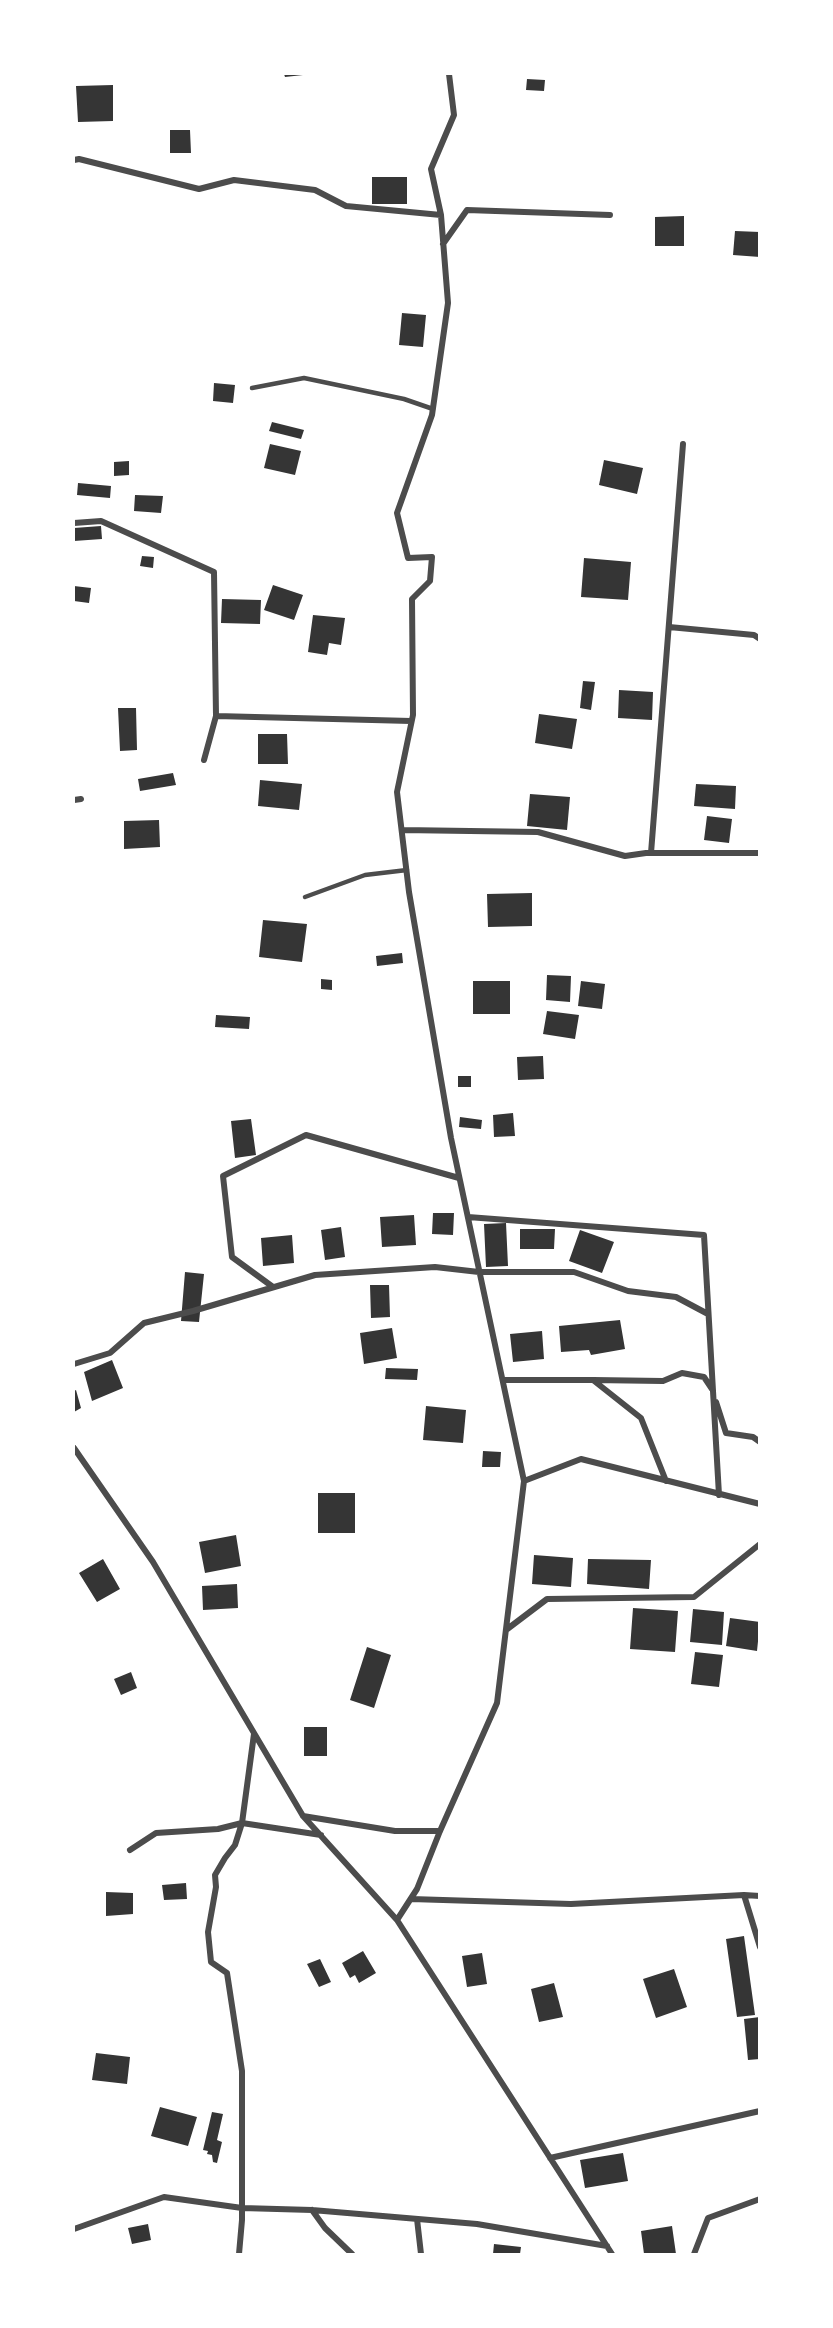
<!DOCTYPE html>
<style>
body{margin:0}
#map{position:relative;width:833px;height:2328px;overflow:hidden;background:#fff;font-family:"PT Sans Narrow",sans-serif}
canvas{display:block}
.frame{position:absolute;inset:0;border:75px solid #fff;pointer-events:none}
</style>
<div id="map">
<canvas width="833" height="2328"></canvas>
<div class="frame"></div>
</div>
<script>
const c = document.querySelector('canvas').getContext('2d');
c.lineJoin = 'round';
function paint(path, color) {
  c.fillStyle = color;
  c.fill(path, 'evenodd');
}
function strokePath(path, color, width, dash) {
  c.strokeStyle = color;
  c.lineWidth = width;
  c.lineCap = dash ? 'butt' : 'round';
  c.setLineDash(dash || []);
  c.stroke(path);
}
const building = new Path2D(`
 M284,74H303V75L285,77Z
 M527,79L545,80L544,91L526,90Z
 M113,85V121L78,122L76,86Z
 M170,130H190L191,153H170Z
 M372,177H407V204H372Z
 M684,216V246H655V217Z
 M735,231L760,232V257L733,255Z
 M402,313L426,315L423,347L399,345Z
 M214,383L235,385L233,403L213,401Z
 M272,422L304,430L301,439L269,431Z
 M270,444L301,451L295,475L264,468Z
 M604,460L643,468L637,494L599,485Z
 M129,461V475L114,476V462Z
 M78,483L111,486L110,498L77,495Z
 M135,495L163,496L161,513L134,511Z
 M101,526L102,539L74,541V528Z
 M142,556L154,557L153,568L140,566Z
 M584,558L631,562L628,600L581,597Z
 M273,585L303,595L294,620L264,610Z
 M74,586L91,588L89,603L74,601Z
 M222,599L261,600L260,624L221,623Z
 M313,615L345,618L341,645L329,643L327,655L308,652Z
 M583,681L595,682L591,710L580,708Z
 M619,690L653,692L652,720L618,718Z
 M118,708H136L137,750L120,751Z
 M539,714L577,719L572,749L535,743Z
 M258,734H287L288,764H258Z
 M173,773L176,785L140,791L138,779Z
 M260,780L302,784L299,810L258,806Z
 M696,784L736,786L735,809L694,806Z
 M530,794L570,797L567,830L527,826Z
 M707,816L732,819L729,843L704,840Z
 M159,820L160,847L124,849V821Z
 M532,893V926L488,927L487,894Z
 M263,920L307,924L302,962L259,957Z
 M402,953L403,963L377,966L376,956Z
 M547,975L571,976L570,1002L546,1000Z
 M321,979L332,980V990L321,989Z
 M473,981H510V1014H473Z
 M581,981L605,984L602,1009L578,1006Z
 M547,1011L579,1015L575,1039L543,1034Z
 M216,1015L250,1017L249,1029L215,1027Z
 M543,1056L544,1079L518,1080L517,1057Z
 M458,1076H471V1087H458Z
 M513,1113L515,1136L494,1137L493,1115Z
 M460,1117L482,1120L481,1129L459,1127Z
 M251,1119L256,1155L235,1158L231,1121Z
 M433,1213H454L453,1235L432,1234Z
 M414,1215L416,1245L382,1247L380,1217Z
 M506,1223L508,1266L486,1267L484,1224Z
 M341,1227L345,1257L325,1260L321,1230Z
 M520,1229H555L554,1249H520Z
 M580,1230L614,1242L602,1273L569,1261Z
 M292,1235L294,1263L263,1266L261,1238Z
 M185,1272L204,1274L199,1322L181,1321Z
 M370,1285H389L390,1317L371,1318Z
 M620,1320L625,1349L591,1355L589,1350L561,1352L559,1326Z
 M392,1328L397,1358L364,1364L360,1333Z
 M542,1331L544,1359L513,1362L510,1334Z
 M112,1360L123,1388L92,1401L84,1372Z
 M386,1368L418,1369L417,1380L385,1379Z
 M76,1390L81,1408L74,1412V1391Z
 M426,1406L466,1410L463,1443L423,1440Z
 M483,1451L501,1452L500,1467H482Z
 M318,1493H355V1533H318Z
 M236,1535L241,1566L205,1573L199,1542Z
 M534,1555L573,1558L571,1587L532,1584Z
 M103,1559L120,1589L97,1602L79,1573Z
 M588,1559L651,1560L649,1589L587,1584Z
 M237,1584L238,1608L203,1610L202,1586Z
 M633,1608L678,1611L675,1652L630,1649Z
 M693,1609L724,1612L722,1645L690,1642Z
 M730,1618L760,1622L757,1651L726,1646Z
 M367,1647L391,1655L374,1708L350,1700Z
 M695,1652L723,1655L719,1687L691,1684Z
 M131,1672L137,1688L121,1695L114,1679Z
 M304,1727H327V1756H304Z
 M186,1883L187,1899L164,1900L162,1885Z
 M106,1892L133,1893V1914L106,1916Z
 M744,1936L755,2015L737,2017L726,1939Z
 M363,1951L376,1973L359,1983L355,1975L350,1978L342,1963Z
 M482,1953L487,1984L467,1987L462,1956Z
 M320,1959L331,1982L319,1987L307,1964Z
 M674,1969L687,2007L656,2018L643,1979Z
 M554,1983L563,2017L539,2022L531,1989Z
 M760,2017V2059L748,2060L744,2019Z
 M96,2053L130,2057L127,2084L92,2080Z
 M160,2107L197,2117L188,2146L151,2136Z
 M212,2112L223,2114L217,2140L222,2142L217,2163L213,2162L212,2155L207,2154L208,2151L203,2150Z
 M623,2153L628,2181L585,2188L580,2160Z
 M148,2224L151,2240L132,2244L128,2228Z
 M672,2226L676,2254H644L641,2231Z
 M494,2244L521,2247L520,2254H493Z`);
const service = new Path2D(`
 M252,388L304,378L404,399L433,409
 M305,897L365,875L407,870`);
const minor = new Path2D(`
 M74,160L79,159L199,189L234,180L315,190L346,206L441,215
 M443,244L467,210L610,215
 M74,523L101,521L214,572L216,716L204,760
 M669,627L754,635L760,639
 M216,716L411,721
 M74,800L81,799
 M402,830L538,832L625,856L646,853H760
 M651,853L683,444
 M468,1217L704,1235L719,1495
 M273,1287L232,1257L223,1176L306,1135L459,1178
 M74,1364L110,1353L144,1323L193,1311L315,1275L435,1267L479,1272H574L628,1291L676,1297L708,1314
 M503,1380H593L641,1418L666,1481
 M593,1380L663,1381L682,1373L704,1377L712,1389
 M716,1402L726,1433L753,1437L760,1442
 M74,1448L153,1562L303,1816L397,1920L612,2254
 M524,1481L581,1459L760,1504
 M506,1630L547,1599L694,1597L760,1544
 M254,1734L242,1823L321,1835
 M303,1816L395,1831H440
 M130,1850L156,1833L218,1829L242,1823L235,1845L225,1858L215,1875L216,1887L208,1932L211,1962L227,1973L242,2071V2220L239,2254
 M744,1895L760,1947
 M411,1899L571,1904L744,1895L760,1896
 M397,1920L417,1889L440,1831L497,1703L524,1481L451,1138L409,892L397,792L413,715L412,599L430,581L432,557L408,558L397,513L432,415L448,303L441,215L431,169L454,115L449,74
 M550,2158L760,2111
 M312,2210L325,2228L352,2254
 M417,2219L421,2254
 M74,2229L164,2197L242,2208L312,2210L477,2224L607,2246
 M694,2254L708,2218L760,2199`);
paint(building, '#353535');
strokePath(service, '#4c4c4c', 4.5);
strokePath(minor, '#4c4c4c', 6);
</script>
